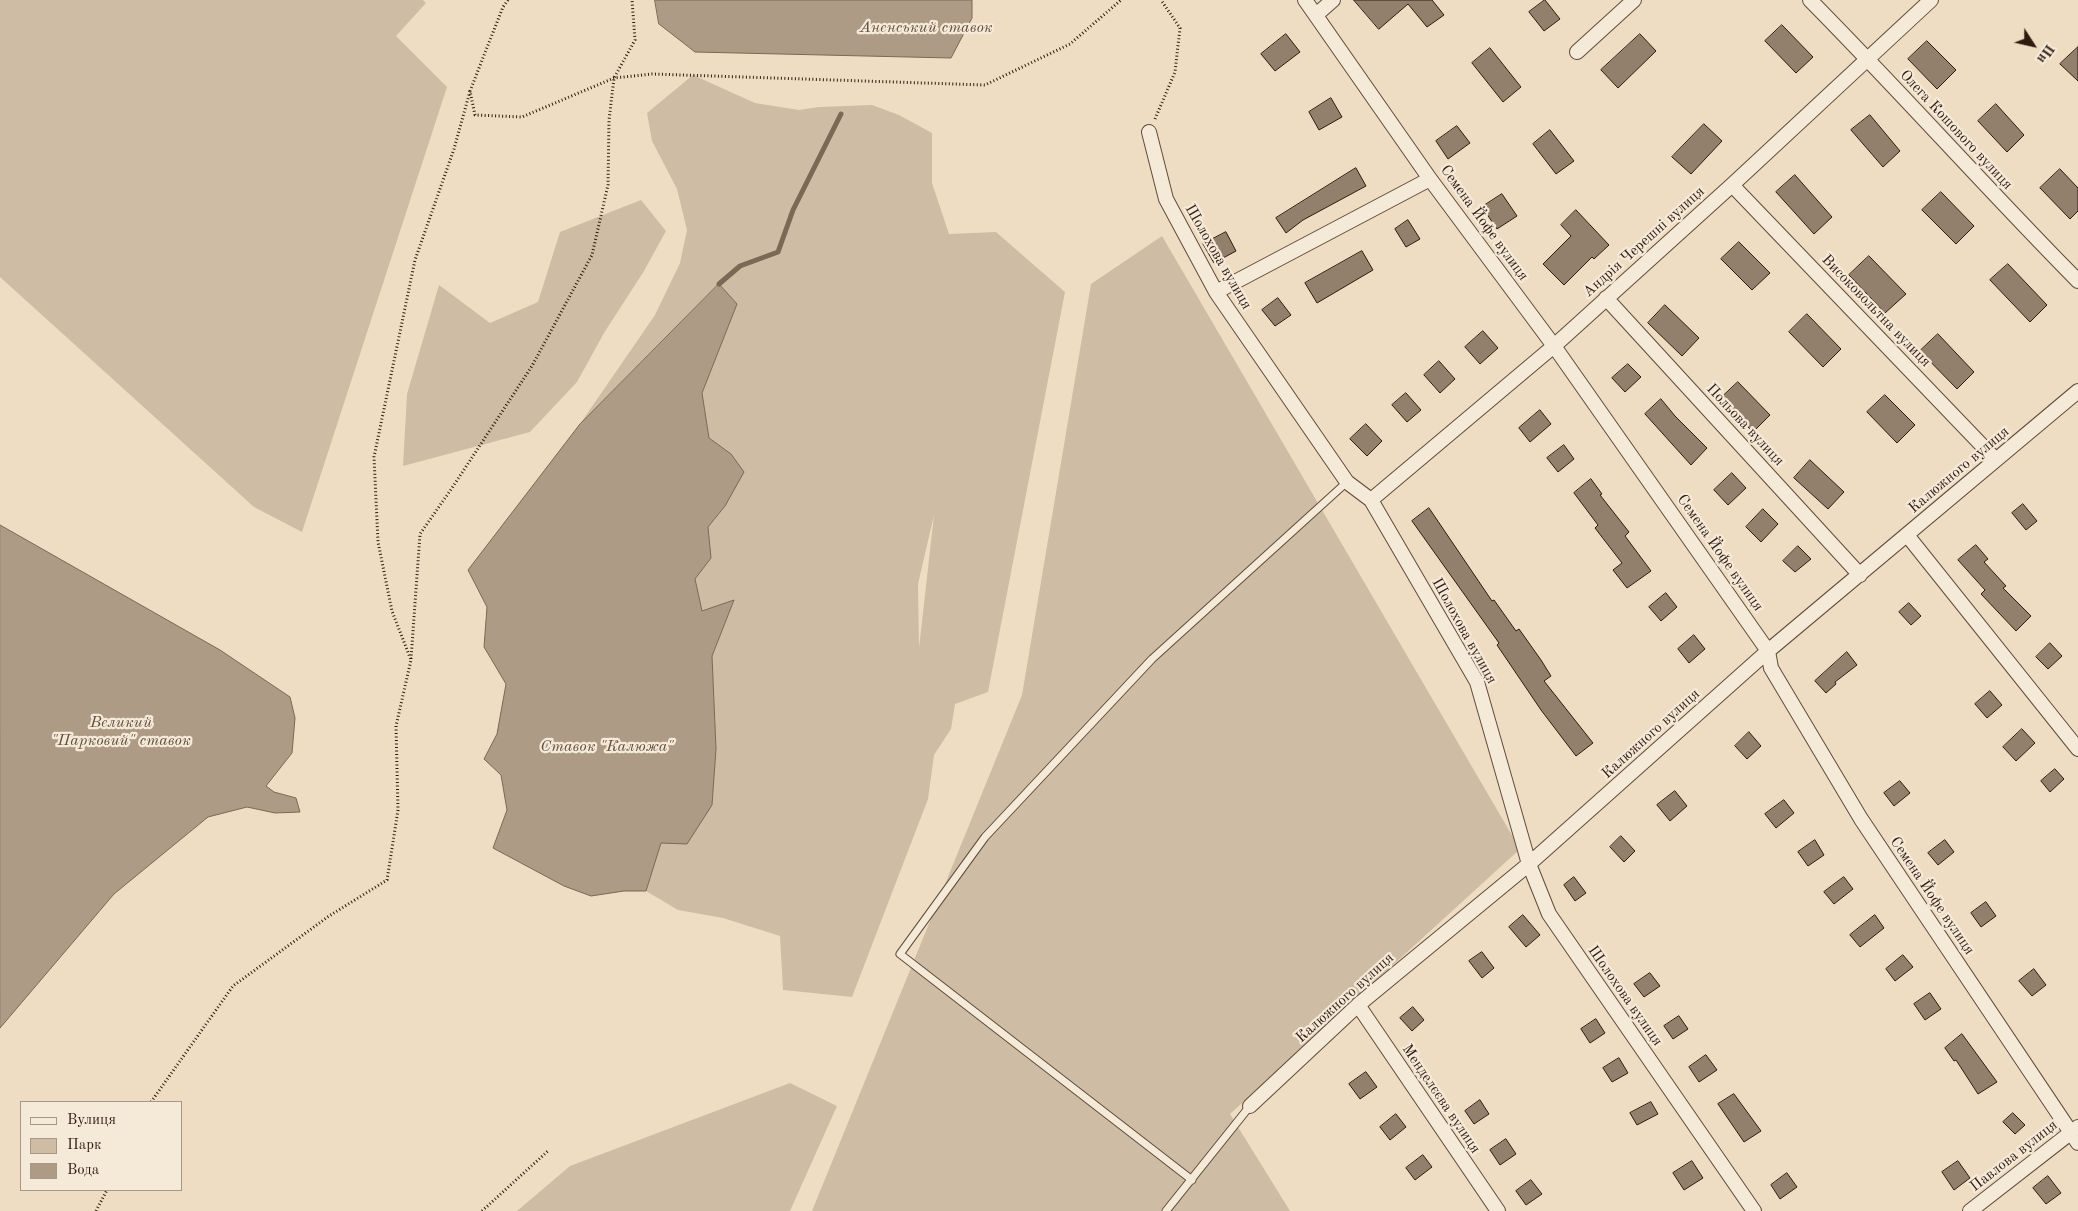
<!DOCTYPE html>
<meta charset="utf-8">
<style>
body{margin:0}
#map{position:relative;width:2078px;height:1211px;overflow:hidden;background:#efddc3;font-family:"Old Standard TT",serif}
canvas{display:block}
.legend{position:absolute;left:20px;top:1101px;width:162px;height:90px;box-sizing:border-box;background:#f5e9d8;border:1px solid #a69787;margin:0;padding:6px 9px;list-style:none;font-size:15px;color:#2f1b0e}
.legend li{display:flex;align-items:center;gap:10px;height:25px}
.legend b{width:25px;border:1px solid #a69787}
.north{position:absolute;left:2008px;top:20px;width:50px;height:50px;-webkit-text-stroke:4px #f5e9d8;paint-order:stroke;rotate:125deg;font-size:14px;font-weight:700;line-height:20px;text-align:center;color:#2f1b0e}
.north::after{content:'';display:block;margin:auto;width:18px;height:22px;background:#2f1b0e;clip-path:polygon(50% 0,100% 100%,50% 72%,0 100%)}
</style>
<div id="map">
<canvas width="2078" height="1211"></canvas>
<ul class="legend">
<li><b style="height:6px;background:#f5e9d8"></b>Вулиця</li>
<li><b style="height:14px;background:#cebca4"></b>Парк</li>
<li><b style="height:14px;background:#ae9b85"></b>Вода</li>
</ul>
<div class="north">Пн</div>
</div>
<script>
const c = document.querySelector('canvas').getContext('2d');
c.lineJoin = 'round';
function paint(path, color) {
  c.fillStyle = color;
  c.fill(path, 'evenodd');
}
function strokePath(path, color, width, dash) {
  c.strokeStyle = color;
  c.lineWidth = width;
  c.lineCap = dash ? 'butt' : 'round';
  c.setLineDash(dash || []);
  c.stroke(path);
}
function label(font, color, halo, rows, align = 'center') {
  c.font = font + ' "Old Standard TT",serif';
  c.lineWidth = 4.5;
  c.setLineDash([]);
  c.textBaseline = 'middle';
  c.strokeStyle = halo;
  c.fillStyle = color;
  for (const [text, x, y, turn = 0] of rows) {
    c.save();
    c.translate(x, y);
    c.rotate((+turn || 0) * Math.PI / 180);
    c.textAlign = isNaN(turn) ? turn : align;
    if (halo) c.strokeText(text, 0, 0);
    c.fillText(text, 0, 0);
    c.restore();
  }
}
const green = new Path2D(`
 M0,0H423L426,3L396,36L447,87L302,532L254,507L0,277Z
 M693,75L755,103L799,110L819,107L872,105L899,115L932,133V183L949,234L996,232L1065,292L988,692L955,704L951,729L934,755L928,799L852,997L783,990L780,936L723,918L678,910L646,891L661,843L712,805L716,749L712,656L734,601L702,611L695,579L711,558L708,527L725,506L731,454L709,438L702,393L737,304L719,284L580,424L655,315L680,263L687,230L677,189L652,141L647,113ZM934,515L919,648L918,584Z
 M641,200L666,231L644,271L604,333L577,382L530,432L403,466L407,394L439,285L490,323L538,302L560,232Z
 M1162,236L1520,849L1230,1114L1290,1211H812L1022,695L1091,284Z
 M790,1083L837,1106L790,1211H517L570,1166Z`);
const water = new Path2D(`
 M655,0H972V18L951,58L695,52L659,24Z
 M719,284L737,304L702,393L709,438L731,454L744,472L725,506L708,527L711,558L695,579L702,611L734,600L712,656L716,749L712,805L687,844L661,843L646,891H624L591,896L564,886L493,848L507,810L501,775L484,759L497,734L506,684L484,647L487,607L468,570L580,424Z
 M0,525L220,650L290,697L295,718L292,753L266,786L274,792L296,798L300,812L275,813L247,807L208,817L114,894L0,1028Z`);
const stream = new Path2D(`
 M719,284L740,266L778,252L793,210L841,114`);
const building = new Path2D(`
 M1354,0H1432L1444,15L1427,27L1408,4L1379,29Z
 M1545,0L1560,19L1544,31L1529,12Z
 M1782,25L1813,57L1796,73L1765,41Z
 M1286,34L1300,52L1275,71L1261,54Z
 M1640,34L1656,51L1618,88L1601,70Z
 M1927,41L1956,70L1937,89L1908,59Z
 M2078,47V81L2060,64Z
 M1490,48L1521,87L1503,102L1472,63Z
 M1331,98L1342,117L1319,130L1309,112Z
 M1996,104L2024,135L2007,152L1978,121Z
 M1870,115L1900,151L1883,167L1851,130Z
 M1704,124L1722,141L1691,174L1672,157Z
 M1457,126L1470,143L1448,159L1436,141Z
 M1550,130L1574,161L1556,174L1533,144Z
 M1356,168L1366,186L1303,220L1286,233L1276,218Z
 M2060,169L2078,188V211L2070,219L2040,188Z
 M1795,175L1832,217L1814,234L1776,192Z
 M1941,192L1974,226L1956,244L1922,210Z
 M1502,194L1517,216L1497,229L1482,207Z
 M1576,210L1609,245L1594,259L1592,257L1564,285L1543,264L1571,236L1561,225Z
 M1408,220L1420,239L1406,247L1395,229Z
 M1226,232L1236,251L1214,263L1203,244Z
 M1739,242L1770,273L1752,290L1721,259Z
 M1362,251L1373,270L1317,303L1305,283Z
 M1869,256L1906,294L1885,313L1849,275Z
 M2008,264L2047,305L2030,322L1990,280Z
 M1278,298L1291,315L1275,326L1262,310Z
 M1665,305L1699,338L1682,356L1648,323Z
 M1807,314L1841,349L1823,367L1789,332Z
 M1483,331L1498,348L1480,364L1465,347Z
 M1938,334L1974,372L1957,389L1920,351Z
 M1439,361L1455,379L1440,393L1424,375Z
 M1628,364L1641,377L1625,392L1612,378Z
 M1738,382L1770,415L1753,432L1720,399Z
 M1406,393L1421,410L1407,422L1392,405Z
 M1885,395L1915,425L1897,443L1867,412Z
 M1661,399L1675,416L1707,448L1691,465L1645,414Z
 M1540,410L1551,424L1530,442L1519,428Z
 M1366,424L1382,441L1367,456L1350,439Z
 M1564,445L1574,459L1558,472L1547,458Z
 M1810,460L1844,492L1828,509L1794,478Z
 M1732,473L1746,488L1728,505L1714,490Z
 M1591,479L1602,494L1600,495L1629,532L1625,536L1651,571L1627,588L1613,570L1622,563L1595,528L1598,525L1574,493Z
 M2023,504L2037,521L2026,530L2012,513Z
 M1429,508L1492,601L1494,600L1516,631L1519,629L1541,660L1551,676L1544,681L1593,743L1576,756L1541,710L1497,645L1499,643L1412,521Z
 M1763,509L1778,524L1761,542L1746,527Z
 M1976,545L1988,559L1984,562L2006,586L2003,588L2031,616L2016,631L1981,594L1985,590L1958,560Z
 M1798,546L1811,559L1795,572L1783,561Z
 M1666,593L1677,607L1661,621L1649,607Z
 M1909,603L1921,616L1911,625L1899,612Z
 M1694,635L1705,649L1689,663L1678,649Z
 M2050,643L2062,656L2048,669L2036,657Z
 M1847,652L1857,665L1835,682L1836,684L1826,693L1815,681Z
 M1990,691L2002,705L1987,718L1975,704Z
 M2022,729L2035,743L2016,761L2003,747Z
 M1749,732L1761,746L1747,759L1735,746Z
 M2055,769L2064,779L2050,792L2041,781Z
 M1900,781L1910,793L1894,806L1884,793Z
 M1675,791L1687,806L1670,821L1657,805Z
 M1784,800L1794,813L1776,828L1765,814Z
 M1621,836L1635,851L1624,862L1610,847Z
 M1815,840L1824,855L1808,866L1798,852Z
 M1945,840L1954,852L1938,865L1928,853Z
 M1574,877L1586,893L1575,901L1564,885Z
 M1844,877L1853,889L1834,904L1824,892Z
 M1986,902L1996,916L1981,927L1971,913Z
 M1523,915L1540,935L1526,947L1509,927Z
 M1875,915L1884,928L1860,947L1850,935Z
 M1482,952L1494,968L1482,978L1469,961Z
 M1903,955L1913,967L1895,981L1886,969Z
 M2034,969L2046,985L2032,996L2019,981Z
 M1650,973L1660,986L1644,997L1634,984Z
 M1930,993L1941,1009L1925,1020L1914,1004Z
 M1413,1007L1424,1020L1412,1031L1400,1018Z
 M1679,1016L1688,1029L1673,1039L1664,1026Z
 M1596,1019L1605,1033L1590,1043L1581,1029Z
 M1962,1034L1997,1082L1978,1094L1956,1060L1954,1061L1945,1048Z
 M1706,1055L1717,1070L1699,1082L1689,1067Z
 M1619,1058L1628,1073L1612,1082L1603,1068Z
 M1366,1072L1377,1087L1360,1099L1349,1084Z
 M1734,1094L1761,1131L1744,1142L1718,1104Z
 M1480,1100L1489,1114L1474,1124L1465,1111Z
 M1651,1102L1658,1114L1637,1125L1630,1113Z
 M2013,1113L2025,1125L2015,1134L2003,1122Z
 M1396,1114L1406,1127L1390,1140L1380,1127Z
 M1506,1139L1516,1154L1500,1165L1490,1150Z
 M1423,1155L1432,1167L1415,1180L1406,1168Z
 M1692,1161L1703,1178L1684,1190L1673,1173Z
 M1958,1161L1970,1178L1954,1190L1942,1172Z
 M1787,1173L1797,1187L1780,1199L1771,1185Z
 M2048,1176L2061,1193L2046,1204L2033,1188Z
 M1531,1180L1542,1194L1526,1205L1516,1191Z`);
const path = new Path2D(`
 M508,0L503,7L470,91L475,115L522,117L614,78L652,74L985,85L1070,44L1121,0
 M1155,119L1175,72L1180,28L1161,0
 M411,659L420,534L452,488L532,366L592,255L608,185L609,120L614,78L635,40L632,0
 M151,1102L233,986L329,916L387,880L398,810L396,726L411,660L392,611L378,542L374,457L415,260L454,149L470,91
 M96,1211L107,1190
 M482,1211L549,1150`);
const service = new Path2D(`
 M1192,1180L900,954L985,837L1152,659L1347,482
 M1166,1211L1250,1106`);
const minor = new Path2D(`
 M1305,0L1430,179L1554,346L1768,651L1771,668L1861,819L2078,1143
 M1810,0C1901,92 1987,189 2078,281
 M1316,15L1333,0
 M1577,52L1634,0
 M1149,132L1166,199L1216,292L1347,482L1371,500L1477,682L1529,864L1549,914L1754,1211
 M1732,185L1996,460
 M1216,292L1430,179
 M1606,298L1860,575
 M1371,500L1554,346L1732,185L1931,0
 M1907,535L2078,749
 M1358,1005L1498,1211
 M1250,1106L1358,1005L1529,864L1768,651L2078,391
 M1970,1211L2078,1127`);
const streetNames = [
 ["Олега Кошового вулиця",1956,130,47],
 ["Семена Йофе вулиця",1484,223,54],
 ["Андрія Черешні вулиця",1644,242,-42],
 ["Шолохова вулиця",1218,257,60],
 ["Високовольтна вулиця",1876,311,46],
 ["Польова вулиця",1745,425,47],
 ["Калюжного вулиця",1959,470,-40],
 ["Семена Йофе вулиця",1720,553,55],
 ["Шолохова вулиця",1464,631,61],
 ["Калюжного вулиця",1651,734,-42],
 ["Семена Йофе вулиця",1932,896,56],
 ["Шолохова вулиця",1625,996,55],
 ["Калюжного вулиця",1345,998,-42],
 ["Менделєєва вулиця",1441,1099,56],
 ["Павлова вулиця",2014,1156,-38]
];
const waterNames = [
 ["Аненський ставок",926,28],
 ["Великий",121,723],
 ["\"Парковий\" ставок",121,741],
 ["Ставок \"Калюжа\"",607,747]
];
paint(green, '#cebca4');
paint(water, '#ae9b85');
strokePath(water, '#7b6855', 1);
strokePath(stream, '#7b6855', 5);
paint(building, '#93806c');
strokePath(building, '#2f1b0e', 1);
strokePath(service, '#5f4c3b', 9);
strokePath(minor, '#5f4c3b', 16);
strokePath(path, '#2f1b0e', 3, [1, 2.5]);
strokePath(service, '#f5e9d8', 7);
strokePath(minor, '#f5e9d8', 14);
label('15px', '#2f1b0e', '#f5e9d8', streetNames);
label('italic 16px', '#624e3e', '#f5e9d8', waterNames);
</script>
